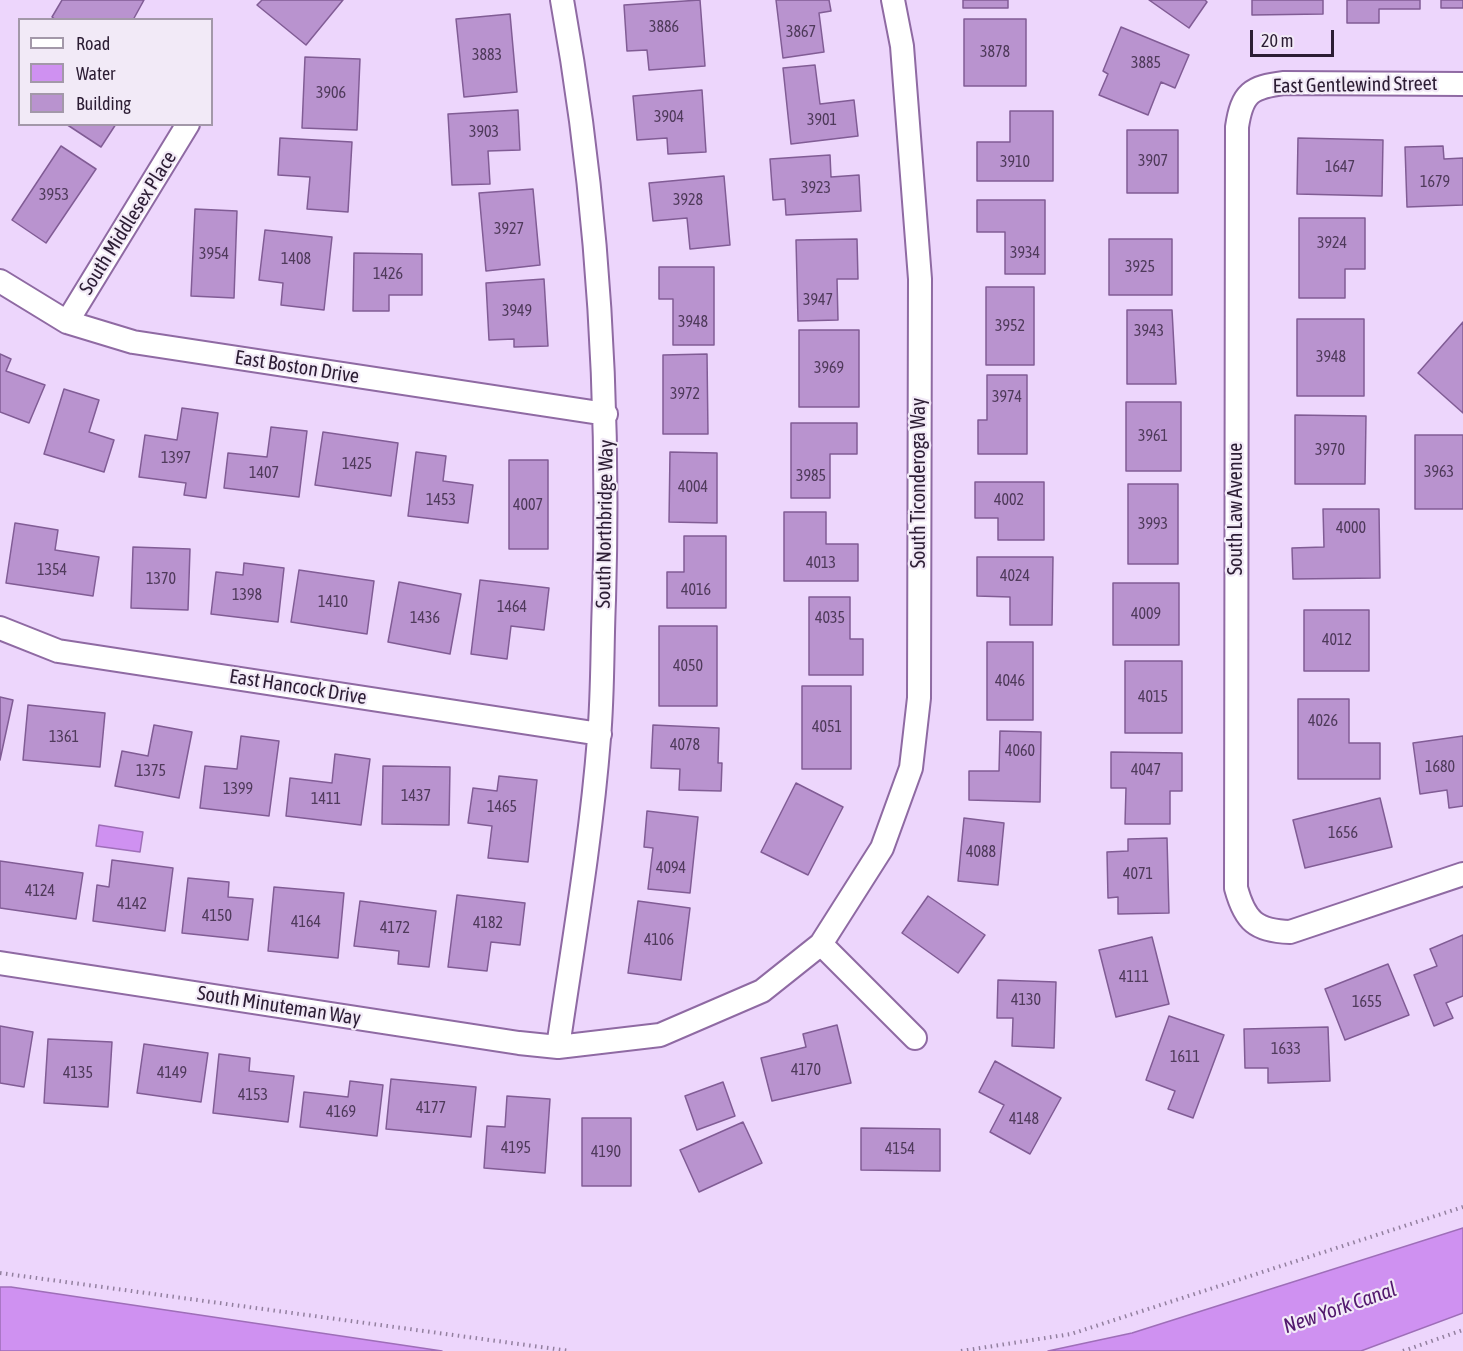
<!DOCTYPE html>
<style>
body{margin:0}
#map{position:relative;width:1463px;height:1351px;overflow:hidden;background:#edd6fc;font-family:"Asap Condensed",sans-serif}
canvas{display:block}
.legend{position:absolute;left:18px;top:18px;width:195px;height:108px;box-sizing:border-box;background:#f2eaf7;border:2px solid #a398a9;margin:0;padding:8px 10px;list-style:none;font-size:18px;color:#2c1d34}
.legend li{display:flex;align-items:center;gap:12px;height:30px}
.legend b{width:30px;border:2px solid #a398a9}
.scale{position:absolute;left:1250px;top:30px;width:84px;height:27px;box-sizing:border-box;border:3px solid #2c1d34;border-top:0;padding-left:8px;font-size:18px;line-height:21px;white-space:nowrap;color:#2c1d34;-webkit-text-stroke:4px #f2eaf7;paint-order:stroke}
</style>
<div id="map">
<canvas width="1463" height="1351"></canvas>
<ul class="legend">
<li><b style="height:8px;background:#fff"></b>Road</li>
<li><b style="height:16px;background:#cf91f1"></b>Water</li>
<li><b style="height:16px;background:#b993cf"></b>Building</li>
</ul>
<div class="scale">20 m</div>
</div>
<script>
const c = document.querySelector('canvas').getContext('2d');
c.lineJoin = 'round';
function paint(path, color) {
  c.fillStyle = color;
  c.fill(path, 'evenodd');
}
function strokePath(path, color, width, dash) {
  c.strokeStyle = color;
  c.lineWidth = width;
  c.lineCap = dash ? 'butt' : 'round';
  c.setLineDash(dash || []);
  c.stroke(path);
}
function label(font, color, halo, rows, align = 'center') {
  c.font = font + ' "Asap Condensed",sans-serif';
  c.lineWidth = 4.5;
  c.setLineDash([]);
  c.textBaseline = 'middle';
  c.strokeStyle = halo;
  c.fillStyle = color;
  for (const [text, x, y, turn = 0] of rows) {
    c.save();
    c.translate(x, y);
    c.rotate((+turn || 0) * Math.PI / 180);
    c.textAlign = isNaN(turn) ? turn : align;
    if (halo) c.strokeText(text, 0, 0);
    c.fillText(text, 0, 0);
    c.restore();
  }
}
const water = new Path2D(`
 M99,825L143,832L140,852L96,846Z
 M1463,1228V1313L1361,1351H1048L1132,1333Z
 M0,1287H11L442,1351H0Z`);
const building = new Path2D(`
 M62,0H144L133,20H56L52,17Z
 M262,0H343L306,45L257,5Z
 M700,0L705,66L649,70L647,50L627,51L624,5Z
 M776,0H829L831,11L819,13L824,52L783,58Z
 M963,0H1008V8H963Z
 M1149,0H1205L1207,2L1189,28Z
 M1252,0H1323V14L1252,15Z
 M1347,0H1420V9H1379V23H1347Z
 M1441,0H1463V8H1441Z
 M510,14L517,92L464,97L456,19Z
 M964,19H1026V86H964Z
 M1121,27L1189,55L1175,88L1161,82L1148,115L1099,95L1108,74L1103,71Z
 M305,57L360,59L357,130L302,128Z
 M815,65L820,104L854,100L858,136L791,144L783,68Z
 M702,90L706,152L668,154L667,138L637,140L633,96Z
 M518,110L520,150L488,151L490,184L452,185L448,114Z
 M1010,111H1053V181H977V142H1010Z
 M66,124H116L101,147Z
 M1127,130H1178V193H1127Z
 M280,138L352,142L348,212L307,209L310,177L278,175Z
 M1298,138L1383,140L1382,196L1297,194Z
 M61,146L96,169L46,243L12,220Z
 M1443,146L1444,159L1463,158V205L1407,207L1405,147Z
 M830,155L831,177L859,175L861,211L786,215L785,199L773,200L770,159Z
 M724,176L730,245L690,249L687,218L653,221L649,183Z
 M533,189L540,265L486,271L479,193Z
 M977,200H1045V274H1005V232H977Z
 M195,209L237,211L234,298L191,296Z
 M1299,218H1365V269H1345V298H1299Z
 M265,230L332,237L324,310L281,305L283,283L259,280Z
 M857,239L858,279H837L838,320L798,321L796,240Z
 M1109,239H1172V295H1109Z
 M354,253L422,254V295H389V311H353Z
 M659,267H714V345H673V299H659Z
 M544,279L548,346L514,347V339L489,340L486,283Z
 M986,287H1034V365H986Z
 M1127,310H1172L1176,384H1127Z
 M1297,319H1364V396H1297Z
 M1463,322V413L1418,373Z
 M799,330H859V407H799Z
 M0,354L11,359L6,371L45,385L29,423L0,412Z
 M707,354L708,434H663V355Z
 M987,375H1027V454H978V420H987Z
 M64,389L99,400L89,432L114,440L104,472L44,454Z
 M1126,402H1181V471H1126Z
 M182,408L218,413L206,498L184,495L186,483L139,477L145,435L177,440Z
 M1295,415L1366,416L1365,484H1295Z
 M791,423H857V454H830V498H791Z
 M271,427L307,431L299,497L224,488L228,453L267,457Z
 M323,432L398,443L391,496L315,485Z
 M1415,435H1463V509H1415Z
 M416,452L446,456L443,481L473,485L468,523L408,516Z
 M670,452L717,453V523L669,522Z
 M509,460H548V549H509Z
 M975,482H1044V540H998V518H975Z
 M1128,484H1178V564H1128Z
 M1323,509H1379L1380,578L1293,579L1292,548L1324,547Z
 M784,512H826V544H858V581H784Z
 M15,523L58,530L55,550L99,557L93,596L6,583Z
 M684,536H726V608H667V572H684Z
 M133,547L190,549L188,610L131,608Z
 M977,557H1053L1052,625H1010V597L977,596Z
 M244,563L284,568L278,622L211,614L216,572L243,575Z
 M299,570L374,581L367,634L291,622Z
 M480,580L549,588L544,630L511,626L507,659L471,654Z
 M399,582L461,594L450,654L388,642Z
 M1113,583H1179V645H1113Z
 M809,597H850V639H863V675H809Z
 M1304,610H1369V671H1304Z
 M659,626H717V706H659Z
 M987,642H1033V720H987Z
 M1125,661H1182V733H1125Z
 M802,686H851V769H802Z
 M0,697L13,700L0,760Z
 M1298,699H1349V743H1380V779H1298Z
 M28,705L105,713L100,767L23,760Z
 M154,725L192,732L179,798L115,786L122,751L148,756Z
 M653,725L719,728L718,763H722L721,791L679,790L680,769L651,768Z
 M1000,731L1041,732L1040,802L969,800V771H999Z
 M241,736L279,741L269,816L200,808L205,766L237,769Z
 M1463,736V806L1449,808L1447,790L1420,794L1413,743Z
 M1111,752L1182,753V791H1170V824H1125L1126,788H1111Z
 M335,754L370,759L361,825L286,816L290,778L332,783Z
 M383,766L450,767L449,825L382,824Z
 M499,776L537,780L528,862L488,858L492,826L468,823L473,788L497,791Z
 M796,783L843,807L808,875L761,852Z
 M1380,798L1392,847L1305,868L1293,820Z
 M647,811L698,817L690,893L648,889L653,848L644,847Z
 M964,818L1004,823L998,885L958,881Z
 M1167,838L1169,913L1118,914V897L1108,898L1107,852L1128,851V839Z
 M112,860L173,868L165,931L93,921L97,885L109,887Z
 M0,861L83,873L76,919L0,908Z
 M188,878L229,882L228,897L253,899L248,940L182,933Z
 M274,887L344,893L338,958L268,951Z
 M457,895L525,903L520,945L491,942L487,971L448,967Z
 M928,896L985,935L958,973L902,933Z
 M360,901L436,911L429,967L398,964L399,951L354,946Z
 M638,901L690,908L681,980L628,973Z
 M1463,935V996L1446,1003L1453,1018L1434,1026L1414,975L1437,966L1430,949Z
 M1152,937L1169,1004L1116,1017L1099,950Z
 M1388,964L1409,1015L1345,1040L1325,989Z
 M998,980L1056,982L1054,1048L1012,1046L1013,1018H997Z
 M1169,1016L1224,1035L1193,1118L1168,1109L1175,1091L1146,1080Z
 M837,1025L851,1083L772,1101L761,1058L806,1047L803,1034Z
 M0,1026L33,1032L24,1087L0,1083Z
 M1328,1027L1330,1081L1268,1083V1068H1245L1244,1029Z
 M48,1039L112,1042L108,1107L44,1103Z
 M144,1044L208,1053L201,1102L137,1093Z
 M219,1054L250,1058L249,1071L294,1076L288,1122L213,1113Z
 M995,1061L1061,1098L1030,1154L990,1132L1004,1105L979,1092Z
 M391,1079L476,1087L471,1137L386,1129Z
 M350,1081L383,1085L377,1136L300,1127L304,1092L348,1097Z
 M723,1082L735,1116L697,1130L685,1096Z
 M507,1096L550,1099L545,1173L484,1168L487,1126L505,1127Z
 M582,1118H631V1186H582Z
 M743,1122L762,1163L699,1192L680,1150Z
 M861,1128L940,1129V1171L861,1170Z`);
const path = new Path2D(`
 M0,1273L570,1351
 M961,1351L1071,1334L1463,1207
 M1403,1351L1463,1330`);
const minor = new Path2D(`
 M1463,84L1284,83C1251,87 1242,93 1237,127L1236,888C1245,921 1256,931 1290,932L1463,874
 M0,281L67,322L133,342L606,414
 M67,322L188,124
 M0,628L58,651L600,734
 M821,944L915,1038
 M0,963L519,1043L558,1047L660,1035L762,991L821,944L882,848L911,768L919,698L920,279L902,46L893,0
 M558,1047C573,944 591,841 599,738C603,692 602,646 604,600C610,399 598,198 562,0`);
const numberNames = [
 ["3886",664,27],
 ["3867",801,32],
 ["3878",995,52],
 ["3883",487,55],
 ["3885",1146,63],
 ["3906",331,93],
 ["3904",669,117],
 ["3901",822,120],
 ["3903",484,132],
 ["3907",1153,161],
 ["3910",1015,162],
 ["1647",1340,167],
 ["1679",1435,182],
 ["3923",816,188],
 ["3953",54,195],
 ["3928",688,200],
 ["3927",509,229],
 ["3924",1332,243],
 ["3934",1025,253],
 ["3954",214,254],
 ["1408",296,259],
 ["3925",1140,267],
 ["1426",388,274],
 ["3947",818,300],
 ["3949",517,311],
 ["3948",693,322],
 ["3952",1010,326],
 ["3943",1149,331],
 ["3948",1331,357],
 ["3969",829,368],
 ["3972",685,394],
 ["3974",1007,397],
 ["3961",1153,436],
 ["3970",1330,450],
 ["1397",176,458],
 ["1425",357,464],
 ["3963",1439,472],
 ["1407",264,473],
 ["3985",811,476],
 ["4004",693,487],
 ["1453",441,500],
 ["4002",1009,500],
 ["4007",528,505],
 ["3993",1153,524],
 ["4000",1351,528],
 ["4013",821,563],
 ["1354",52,570],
 ["4024",1015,576],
 ["1370",161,579],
 ["4016",696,590],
 ["1398",247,595],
 ["1410",333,602],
 ["1464",512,607],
 ["4009",1146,614],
 ["1436",425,618],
 ["4035",830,618],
 ["4012",1337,640],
 ["4050",688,666],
 ["4046",1010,681],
 ["4015",1153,697],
 ["4026",1323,721],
 ["4051",827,727],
 ["1361",64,737],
 ["4078",685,745],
 ["4060",1020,751],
 ["1680",1440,767],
 ["4047",1146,770],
 ["1375",151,771],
 ["1399",238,789],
 ["1437",416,796],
 ["1411",326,799],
 ["1465",502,807],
 ["1656",1343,833],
 ["4088",981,852],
 ["4094",671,868],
 ["4071",1138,874],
 ["4124",40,891],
 ["4142",132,904],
 ["4150",217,916],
 ["4164",306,922],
 ["4182",488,923],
 ["4172",395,928],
 ["4106",659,940],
 ["4111",1134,977],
 ["4130",1026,1000],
 ["1655",1367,1002],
 ["1633",1286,1049],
 ["1611",1185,1057],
 ["4170",806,1070],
 ["4135",78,1073],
 ["4149",172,1073],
 ["4153",253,1095],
 ["4177",431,1108],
 ["4169",341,1112],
 ["4148",1024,1119],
 ["4195",516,1148],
 ["4154",900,1149],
 ["4190",606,1152]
];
const streetNames = [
 ["East Gentlewind Street",1355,85,-1],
 ["South Middlesex Place",128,223,-58],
 ["East Boston Drive",297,367,9],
 ["South Ticonderoga Way",919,483,-90],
 ["South Law Avenue",1236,509,-90],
 ["South Northbridge Way",605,524,-89],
 ["East Hancock Drive",298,687,9],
 ["South Minuteman Way",279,1006,9]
];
const waterNames = [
 ["New York Canal",1340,1308,-19]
];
paint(water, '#cf91f1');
strokePath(water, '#9e6eb8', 1.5);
paint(building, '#b993cf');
strokePath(building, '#815c95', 1.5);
strokePath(minor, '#8f6aa3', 26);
strokePath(path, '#93809f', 4, [1.5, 4.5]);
strokePath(minor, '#fff', 22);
label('16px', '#4f3a5b', null, numberNames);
label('20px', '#2c1d34', '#f2eaf7', streetNames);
label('italic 21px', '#52186d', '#f2eaf7', waterNames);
</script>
